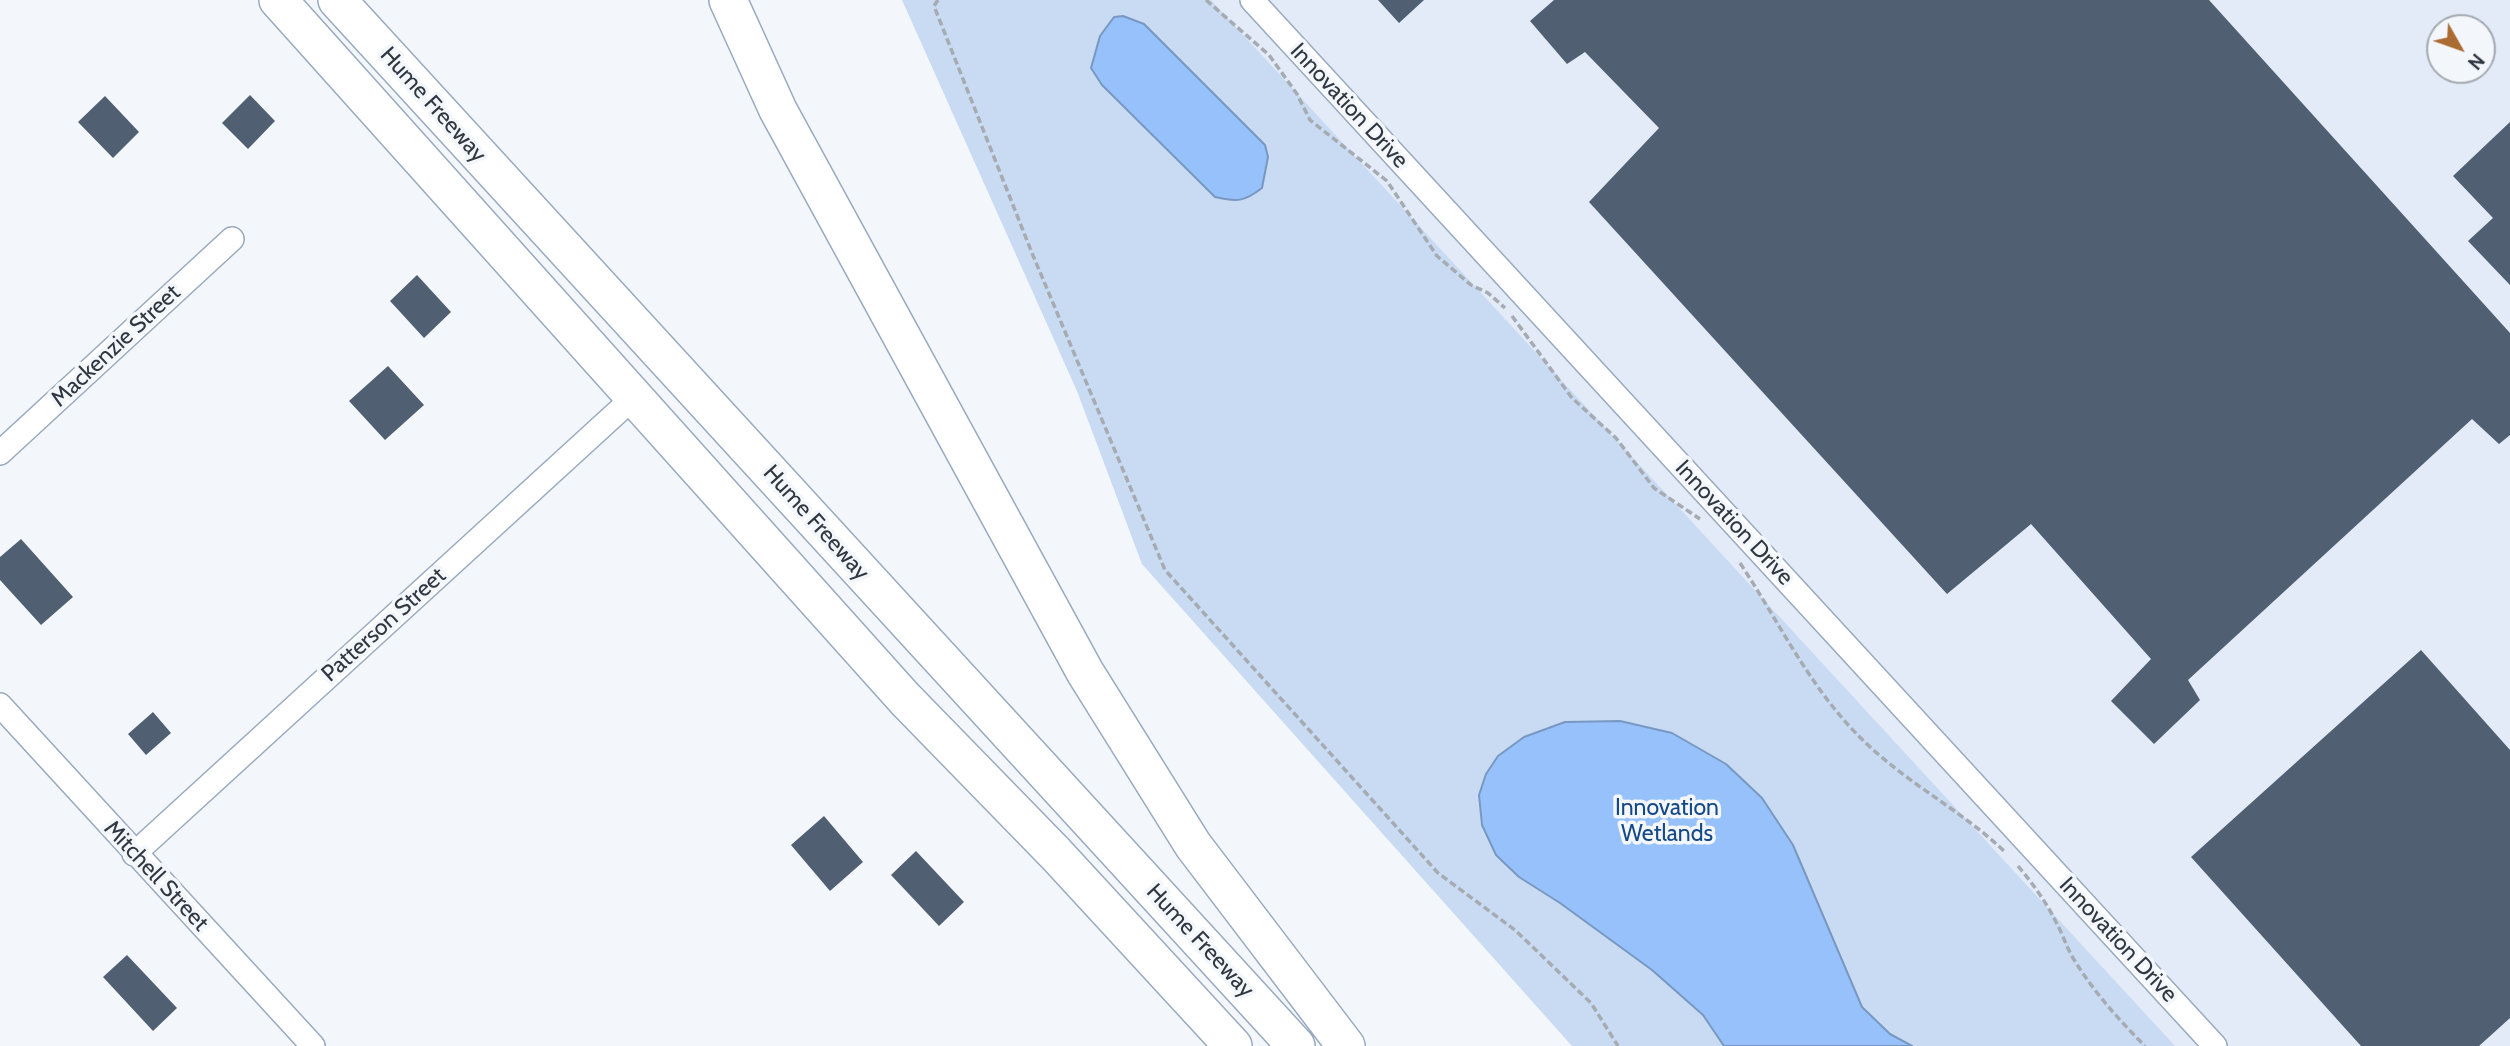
<!DOCTYPE html>
<style>
body{margin:0}
#map{position:relative;width:2510px;height:1046px;overflow:hidden;background:#f3f7fc;font-family:Cabin,sans-serif}
canvas{display:block}
.north{position:absolute;left:2426px;top:14px;width:70px;height:70px;box-sizing:border-box;background:#f3f7fc;border:2px solid #a5aab1;border-radius:50%;rotate:130deg;font-size:19px;font-weight:700;line-height:28px;text-align:center;color:#313740}
.north::after{content:'';display:block;margin:auto;width:24px;height:32px;background:#ab6c32;clip-path:polygon(50% 0,100% 100%,50% 72%,0 100%)}
</style>
<div id="map">
<canvas width="2510" height="1046"></canvas>
<div class="north">N</div>
</div>
<script>
const c = document.querySelector('canvas').getContext('2d');
c.lineJoin = 'round';
function paint(path, color) {
  c.fillStyle = color;
  c.fill(path, 'evenodd');
}
function strokePath(path, color, width, dash) {
  c.strokeStyle = color;
  c.lineWidth = width;
  c.lineCap = dash ? 'butt' : 'round';
  c.setLineDash(dash || []);
  c.stroke(path);
}
function label(font, color, halo, rows, align = 'center') {
  c.font = font + ' Cabin,sans-serif';
  c.lineWidth = 7;
  c.setLineDash([]);
  c.textBaseline = 'middle';
  c.strokeStyle = halo;
  c.fillStyle = color;
  for (const [text, x, y, turn = 0] of rows) {
    c.save();
    c.translate(x, y);
    c.rotate((+turn || 0) * Math.PI / 180);
    c.textAlign = isNaN(turn) ? turn : align;
    if (halo) c.strokeText(text, 0, 0);
    c.fillText(text, 0, 0);
    c.restore();
  }
}
const built = new Path2D(`
 M902,0H2510V1046H1572L1142,564L1077,391ZM2440,28H2482V70H2440Z`);
const green = new Path2D(`
 M902,0H1211L2175,1046H1572L1142,564L1077,391Z`);
const water = new Path2D(`
 M1123,16L1144,24L1265,145L1268,157L1262,188C1244,202 1237,202 1215,197L1102,85L1091,68L1100,36L1114,17Z
 M1620,721L1672,733L1726,764L1762,798L1793,845L1862,1007L1890,1034L1912,1046H1724L1703,1015L1652,970L1560,903L1519,877L1496,855L1482,825L1479,795L1486,774L1498,756L1524,737L1565,722Z`);
const building = new Path2D(`
 M1378,0H1424L1399,23Z
 M1554,0H2209L2510,333V435L2499,444L2472,419L2188,680L2200,700L2154,744L2111,701L2151,659L2031,524L1947,594L1589,202L1659,128L1585,52L1567,64L1530,21Z
 M250,95L275,121L248,149L222,123Z
 M105,96L139,132L113,158L78,122Z
 M2510,122V285L2468,241L2493,218L2453,176Z
 M417,275L451,312L424,338L390,301Z
 M388,366L424,405L385,440L349,401Z
 M21,539L73,597L41,625L0,580V557Z
 M2421,650L2510,750V1018L2479,1046H2361L2191,857Z
 M153,712L171,733L146,755L128,734Z
 M824,816L863,862L830,891L791,845Z
 M916,851L964,902L939,926L891,875Z
 M127,955L177,1008L153,1031L103,977Z`);
const path = new Path2D(`
 M938,0L934,6L1032,253L1165,570L1438,873L1515,930L1591,1003L1618,1046
 M1206,0L1269,55L1297,94L1310,120L1387,181L1437,256L1471,285L1488,293L1505,308
 M1512,316L1572,398L1616,438L1654,488L1700,519
 M1740,563C1785,631 1815,700 1878,754C1919,790 1967,815 2006,853
 M2018,866C2033,884 2047,903 2057,924C2063,935 2067,948 2073,958C2093,991 2118,1019 2145,1046`);
const minor = new Path2D(`
 M1252,0L2215,1046
 M0,453L232,239
 M0,705L313,1046
 M134,854L634,397`);
const trunk = new Path2D(`
 M278,0L905,699L1056,854L1233,1046
 M337,0L1296,1046
 M728,0L778,110L1085,672L1193,845L1346,1046`);
const streetNames = [
 ["Hume Freeway",433,105,48],
 ["Innovation Drive",1349,106,47],
 ["Mackenzie Street",116,346,-43],
 ["Hume Freeway",816,523,48],
 ["Innovation Drive",1734,523,47],
 ["Patterson Street",384,625,-42],
 ["Mitchell Street",156,876,47],
 ["Innovation Drive",2118,940,47],
 ["Hume Freeway",1200,941,47]
];
const parkNames = [
 ["Innovation",1667,808],
 ["Wetlands",1667,834]
];
paint(built, '#e2ebf7');
paint(green, '#c9dbf3');
paint(water, '#97c1fa');
strokePath(water, '#7898c2', 2);
paint(building, '#505f72');
strokePath(minor, '#99a9bf', 26);
strokePath(trunk, '#99a9bf', 40);
strokePath(path, '#a6abb2', 3.5, [7, 3.5]);
strokePath(minor, '#fff', 23);
strokePath(trunk, '#fff', 37);
label('23px', '#313740', '#f3f7fc', streetNames);
label('23px', '#144886', '#f3f7fc', parkNames);
</script>
